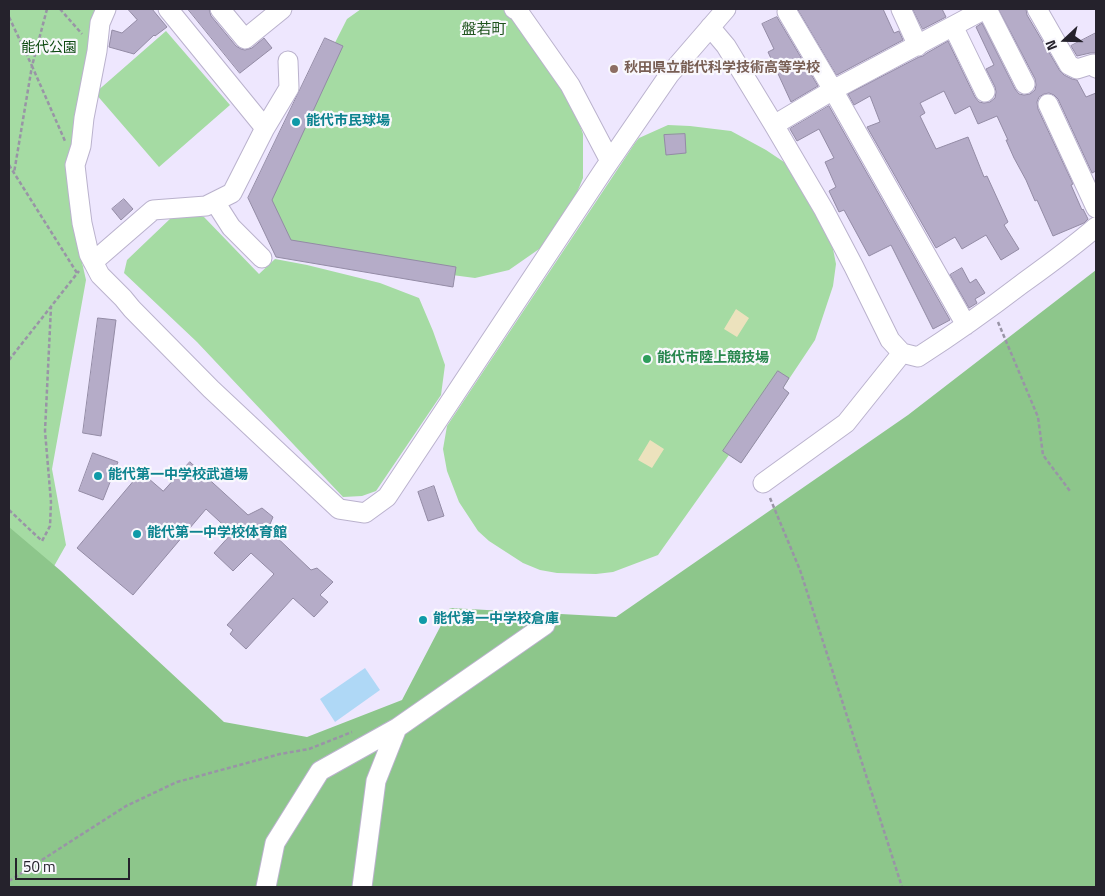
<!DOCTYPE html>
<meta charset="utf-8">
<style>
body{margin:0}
#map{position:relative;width:1105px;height:896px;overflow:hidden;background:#eee7fe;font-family:"Titillium Web",sans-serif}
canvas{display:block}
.frame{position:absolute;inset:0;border:10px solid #25222c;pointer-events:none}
.north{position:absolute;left:1040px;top:15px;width:50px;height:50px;-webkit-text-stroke:4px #f9f8fd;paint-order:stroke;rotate:249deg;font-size:14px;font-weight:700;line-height:20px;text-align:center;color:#25222c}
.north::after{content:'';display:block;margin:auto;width:18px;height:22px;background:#25222c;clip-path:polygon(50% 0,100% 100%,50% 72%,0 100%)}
.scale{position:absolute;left:15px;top:858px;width:115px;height:22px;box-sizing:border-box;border:2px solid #25222c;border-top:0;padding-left:6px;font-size:15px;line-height:18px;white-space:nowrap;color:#25222c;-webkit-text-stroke:4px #f9f8fd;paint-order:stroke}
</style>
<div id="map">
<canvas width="1105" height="896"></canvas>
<div class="frame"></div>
<div class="north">N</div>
<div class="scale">50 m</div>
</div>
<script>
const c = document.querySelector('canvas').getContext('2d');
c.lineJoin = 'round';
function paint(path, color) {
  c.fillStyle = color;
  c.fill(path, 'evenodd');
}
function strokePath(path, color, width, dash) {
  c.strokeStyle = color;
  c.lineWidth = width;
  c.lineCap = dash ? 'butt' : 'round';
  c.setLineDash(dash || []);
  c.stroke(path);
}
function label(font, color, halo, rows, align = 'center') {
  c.font = font + ' "Titillium Web","Noto Sans JP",sans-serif';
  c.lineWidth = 4.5;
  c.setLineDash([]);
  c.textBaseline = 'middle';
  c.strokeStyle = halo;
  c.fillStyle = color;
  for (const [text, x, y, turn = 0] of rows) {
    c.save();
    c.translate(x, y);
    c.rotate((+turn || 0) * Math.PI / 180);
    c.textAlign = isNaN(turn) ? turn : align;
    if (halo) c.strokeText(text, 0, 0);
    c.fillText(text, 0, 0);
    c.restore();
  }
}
const green = new Path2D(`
 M9,9H100L70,166V209L86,280L52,469L66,545L9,646Z
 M361,9H503L515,16L569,93L583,134V178L566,219L542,247L509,270L475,278L284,253L257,197L347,19Z
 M166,31L230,105L159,167L95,93Z
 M668,125L690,126L731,131L766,150L787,164L802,178L832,244L836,264L833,286L815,340L783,388L789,393L741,463L729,455L658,555L613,572L596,574L557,573L540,570L523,563L489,541L478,531L459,502L447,471L443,449L447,426L635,143L639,138Z
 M186,214L204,217L259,274L275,259L307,265L380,283L419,298L433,331L445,365L441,395L376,491L362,496L343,497L197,342L124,273L127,260L172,217Z`);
const forest = new Path2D(`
 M1096,270V887H9V527L61,571L224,722L307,737L402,700L450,608L616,617L908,415Z`);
const sand = new Path2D(`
 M736,309L749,318L737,337L724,329Z
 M650,440L664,449L652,468L638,460Z`);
const water = new Path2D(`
 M365,668L380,690L335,722L320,699Z`);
const building = new Path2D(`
 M128,9H152L167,27L155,36L154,35L134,54L109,47L112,30L122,33L137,20Z
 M188,9H209L211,16L236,46L241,49L245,50L252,48L264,38L272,48L240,73Z
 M798,9H883L894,33L899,31L903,40L837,75Z
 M913,9H942L946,17L923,29Z
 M999,9H1026L1027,15L1060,71L1064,75L1072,79L1077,80L1086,97L1096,93V171L1092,173L1058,99L1054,95L1049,93L1044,94L1039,97L1037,102L1038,109L1073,184L1071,185L1082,210L1083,209L1088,219L1084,223L1053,236L1037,200L1035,201L1026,180L1014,158L1006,140H1008L997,116L978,124L970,106L955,114L944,91L920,103L925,113L920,116L936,149L968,137L984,177L987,176L1008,222L1004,225L1019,249L1001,260L986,235L962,249L955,237L936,248L867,127L880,122L870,96L854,105L848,94L919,57L923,56L927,53L948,41L975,97L979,102L984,103L990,102L995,98L996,92L995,87L986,69L994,65L976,27L982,23L1015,89L1019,94L1024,95L1030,94L1035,90L1036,85L1035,79Z
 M777,17L818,86L791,102L768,52L774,49L762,24Z
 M1096,33V53H1090L1077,56L1071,46Z
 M325,38L343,46L272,200L291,240L456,267L453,287L276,257L248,198Z
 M829,106L950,320L933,329L891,245L869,256L844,210L839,212L829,191L836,187L825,162L834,158L819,129L797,141L790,129Z
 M685,134L686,153L666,155L664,135Z
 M124,199L133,209L121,220L112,209Z
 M962,268L970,283L976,279L985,293L975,299L977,303L969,308L950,275Z
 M98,318L116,320L101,436L83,433Z
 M778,371L789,378L783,388L789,393L741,463L723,451Z
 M93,453L118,462L103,500L79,491Z
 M190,462L248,515L262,508L273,517L268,529L311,570L317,568L333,582L320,595L328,602L314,617L293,598L246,649L230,634L233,630L227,625L274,574L251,553L233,571L214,553L232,533L206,509L133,595L77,548L141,472L163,491Z
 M434,486L444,516L428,521L418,492Z`);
const path = new Path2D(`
 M47,9L32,66L65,141
 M60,9L82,34
 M9,17L32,66L14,173
 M9,165L77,273
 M998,322L1038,417L1043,455L1070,491
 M9,360L79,271
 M770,498L800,570L902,887
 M9,510L42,541L50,526L51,502L45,431L51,307
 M9,881L126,806L177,782L280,754L309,749L352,732`);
const minor = new Path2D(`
 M106,9L100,23L97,51L84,118L81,146L75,165L78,191L82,223L89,254L100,275L123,298L132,309L211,389L339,509L365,513L387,497L603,171L669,75L726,9
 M168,9L265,128L289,88L288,61
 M220,9L245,39L282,9
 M514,9L518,11L570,85L610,161
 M901,9L918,46
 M987,9L1025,84
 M1037,9L1069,65L1077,69L1093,64L1096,68
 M787,12L833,90L966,325
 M953,26L985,92
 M710,27L726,46L774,125L824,210L854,267L890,340L902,353L918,357C954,334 989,309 1023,283C1048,265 1073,247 1096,227
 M1048,104L1096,208
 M774,125L833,90L985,9
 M215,202L231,227L262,258
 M93,262L153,210L206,206L232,193L265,128
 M763,483L846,423L902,353
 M266,887L275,843L320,771L397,728L545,625
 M362,887L376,781L397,728`);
const markers = [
 [614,69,5,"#8d6e63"],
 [296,122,5,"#0f9aa8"],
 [647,359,5,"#2e9e5b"],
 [98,476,5,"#0f9aa8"],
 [137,534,5,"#0f9aa8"],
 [423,620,5,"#0f9aa8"]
];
const parkNames = [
 ["能代公園",49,49]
];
const educationNames = [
 ["秋田県立能代科学技術高等学校",624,69]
];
const cultureNames = [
 ["能代市民球場",306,122],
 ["能代第一中学校武道場",108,476],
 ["能代第一中学校体育館",147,534],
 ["能代第一中学校倉庫",433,620]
];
const leisureNames = [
 ["能代市陸上競技場",657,359]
];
const neighbourhoodNames = [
 ["盤若町",484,30]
];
paint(green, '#a5dba3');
paint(forest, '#8dc68b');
paint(sand, '#ece2bd');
paint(water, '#afd8f6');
paint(building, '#b5acc8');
strokePath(building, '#938ba5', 1);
strokePath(minor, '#bab2cd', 21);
strokePath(path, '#9994a6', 2.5, [4, 2.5]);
strokePath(minor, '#fff', 19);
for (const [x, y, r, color] of markers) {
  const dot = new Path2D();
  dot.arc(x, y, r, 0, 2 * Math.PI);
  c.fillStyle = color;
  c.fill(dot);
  strokePath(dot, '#f9f8fd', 2);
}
label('14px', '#0e4a12', '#f9f8fd', parkNames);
label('bold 14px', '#785e54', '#f9f8fd', educationNames, 'left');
label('bold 14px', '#0d838f', '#f9f8fd', cultureNames, 'left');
label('bold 14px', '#27864d', '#f9f8fd', leisureNames, 'left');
label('15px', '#1f531d', '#f9f8fd', neighbourhoodNames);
</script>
